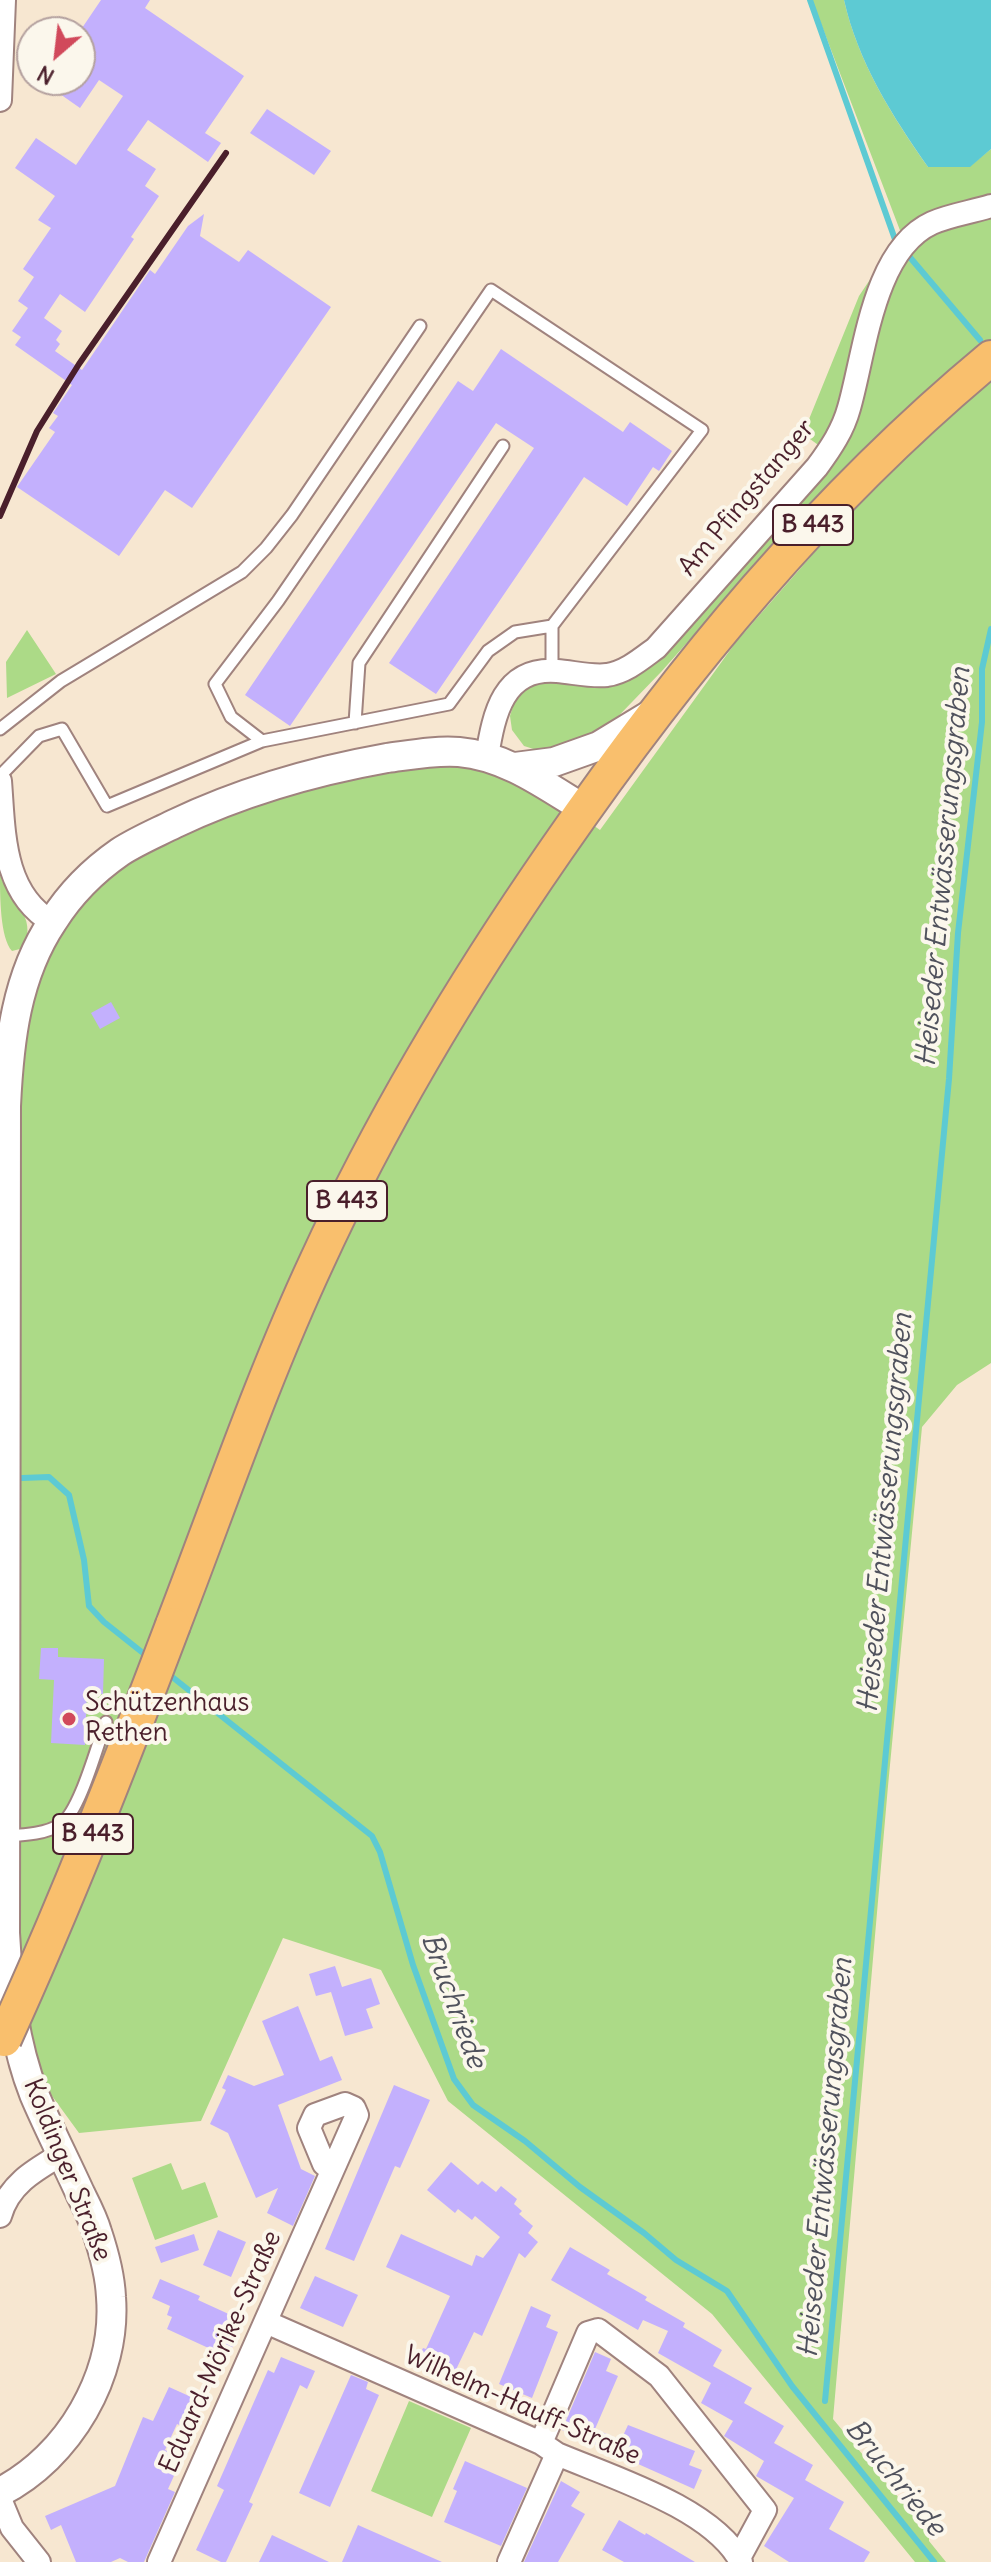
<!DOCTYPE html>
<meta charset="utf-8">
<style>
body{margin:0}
#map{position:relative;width:991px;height:2562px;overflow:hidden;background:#f7e7d1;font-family:Delius,sans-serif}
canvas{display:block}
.north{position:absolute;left:16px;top:16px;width:80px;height:80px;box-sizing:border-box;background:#fbf7ec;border:2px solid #b4a19f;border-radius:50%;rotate:208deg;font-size:22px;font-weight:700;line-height:32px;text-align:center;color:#4a1f2b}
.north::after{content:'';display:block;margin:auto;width:28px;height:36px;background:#d1495b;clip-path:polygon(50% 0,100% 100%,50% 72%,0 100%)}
</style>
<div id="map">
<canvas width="991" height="2562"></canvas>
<div class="north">N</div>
</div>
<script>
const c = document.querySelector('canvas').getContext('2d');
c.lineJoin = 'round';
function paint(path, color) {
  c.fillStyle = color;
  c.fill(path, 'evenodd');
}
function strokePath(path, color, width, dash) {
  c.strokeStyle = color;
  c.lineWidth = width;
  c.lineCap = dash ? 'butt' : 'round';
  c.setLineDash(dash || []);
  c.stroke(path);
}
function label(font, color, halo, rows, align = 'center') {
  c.font = font + ' Delius,sans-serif';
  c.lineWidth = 8;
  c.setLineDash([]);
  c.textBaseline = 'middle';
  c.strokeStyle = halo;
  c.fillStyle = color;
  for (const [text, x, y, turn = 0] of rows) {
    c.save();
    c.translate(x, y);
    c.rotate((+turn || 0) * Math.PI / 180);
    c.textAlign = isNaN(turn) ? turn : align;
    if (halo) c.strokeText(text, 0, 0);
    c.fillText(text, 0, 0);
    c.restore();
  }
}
const green = new Path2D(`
 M812,0H844C858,62 892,116 928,167L970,166L991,149V1363L957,1385L922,1427L888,1786L833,2419L929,2534V2541L946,2562H915L712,2314L448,2101L381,1970L283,1938L201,2121L79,2133L36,2074L20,1951L15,1359L10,1157L26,992L78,905L123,864L205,818L302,784L456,757L563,804L600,830L736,642L855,506L771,548L661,672L604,731L559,752L540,751L524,746L512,730L510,716L514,703L525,688L538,681L626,680L641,673L665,650L835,457L803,434L859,296L901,233Z
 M27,630L56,674L7,698L6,662Z
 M0,875C11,907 37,912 24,948L12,951C0,938 0,895 0,875Z
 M171,2163L182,2190L205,2182L218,2217L155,2240L132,2178Z
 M409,2401L471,2428L432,2517L371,2491Z`);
const water = new Path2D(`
 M844,0H991V149L970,167H928C892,116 858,62 844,0Z`);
const stream = new Path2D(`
 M810,0L897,245
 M908,255L980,340
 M22,1478L49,1477L69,1495L84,1560L89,1606L104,1622L148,1657
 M166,1672L372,1836L380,1852L413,1965L454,2079L473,2105L525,2141L580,2187L644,2233L676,2260L727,2291L792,2386L934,2562
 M825,2401L949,1079L958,933L982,722V669L991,629`);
const building = new Path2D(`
 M101,0H150L145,8L244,76L205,133L221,143L208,162L148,120L127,150L156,169L145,186L159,196L131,237L134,239L85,312L60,294L44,318L62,331L56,340L60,344L55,351L82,370L150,270L155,274L188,226L204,214L200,236L239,262L248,250L331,307L192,508L165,490L119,556L17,487L55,432L49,428L58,416L53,413L72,385L15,345L21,337L12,331L28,308L18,301L34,277L23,269L51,228L38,220L55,196L15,168L36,138L76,165L123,96L99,80L80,108L40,80H80V31Z
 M267,109L331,151L314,175L250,133Z
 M501,349L623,432L630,422L672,451L659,471L653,467L627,506L584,477L436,694L389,663L534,448L496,423L290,726L245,695L458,381L473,391Z
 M111,1002L120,1018L100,1029L91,1013Z
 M41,1648H58V1657L104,1659L103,1694L87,1693L85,1745L51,1743L54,1680L39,1679Z
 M335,1966L342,1987L371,1978L380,2004L366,2009L373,2028L345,2036L331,1992L316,1996L309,1974Z
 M298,2006L320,2061L332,2056L342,2080L278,2105L301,2169L315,2176L293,2226L267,2213L278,2188L256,2198L228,2133L210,2124L226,2090L222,2088L228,2075L254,2086L284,2075L262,2021Z
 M394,2085L430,2100L400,2168L395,2166L354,2261L325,2249Z
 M451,2162L478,2185L482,2181L496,2192L501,2186L517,2199L514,2204L522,2211L519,2214L533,2226L528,2233L538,2242L525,2258L519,2253L482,2336L474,2332L452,2378L416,2362L423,2348L426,2349L450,2296L386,2267L401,2234L472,2266L476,2255L483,2258L500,2237L475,2216L472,2220L458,2209L455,2213L427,2190Z
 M218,2230L246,2242L231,2277L203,2265Z
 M194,2234L199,2250L161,2263L155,2247Z
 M570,2247L610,2270L607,2274L647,2297L645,2300L685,2323L683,2327L722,2350L713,2366L752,2388L744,2403L784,2426L774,2443L813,2465L805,2480L844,2502L829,2529L870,2552L864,2562H789L764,2546L794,2498L756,2476L764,2461L724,2436L733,2421L701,2403L711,2383L658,2353L668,2331L643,2320L638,2330L551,2280Z
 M315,2276L358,2295L343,2327L300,2308Z
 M160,2279L200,2296L198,2300L244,2321L228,2357L167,2329L172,2317L167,2315L170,2306L152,2298Z
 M531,2306L551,2315L546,2327L558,2332L532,2398L499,2384Z
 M595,2352L611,2359L606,2371L618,2376L595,2429L621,2440L628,2425L695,2451L689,2465L702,2470L694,2489L562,2430Z
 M281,2357L315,2371L307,2389L300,2385L249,2502L253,2504L226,2562H221L196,2550L224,2490L217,2486L268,2370L274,2373Z
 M351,2375L368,2382L366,2389L379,2395L330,2507L299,2493Z
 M169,2387L198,2400L186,2428L177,2424L165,2450L182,2458L168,2489L175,2492L144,2562H128L120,2558L111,2562H76L61,2525L51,2530L45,2516L115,2486L143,2417L153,2421Z
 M465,2461L527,2488L501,2546L444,2522L457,2491L453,2489Z
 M561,2481L580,2492L571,2506L585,2514L558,2562H524Z
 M619,2520L645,2535L646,2533L695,2562H624L602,2550Z
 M358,2525L442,2562H342Z
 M272,2535L329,2562H259Z`);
const service = new Path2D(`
 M552,670V626L702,430L491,290L278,601L215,684L231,717L262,741L449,704L488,651L515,632L552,626
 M355,723L359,663L503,446
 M0,729L61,681L242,572L266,548L292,515L420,326
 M0,776L39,736L62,729L107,806L262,741
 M6,1836C22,1835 47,1834 61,1824C80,1811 97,1745 106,1722`);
const minor = new Path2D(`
 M0,100L4,0
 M487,756C494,714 503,667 557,671C572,672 591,677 607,675C626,672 641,659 656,648L817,467C831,448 843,430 849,408C865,353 873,250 932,223C950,215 972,212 991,206
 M0,781C4,831 2,893 52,922
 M0,2216C9,2184 35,2170 62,2154
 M266,2322L541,2443L557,2454C611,2477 713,2508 741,2562
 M541,2443L588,2333L598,2330L659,2376L765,2510L739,2558
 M0,2499L12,2528L39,2562
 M159,2562L357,2115L354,2108L345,2104L315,2115L309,2128L324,2164L331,2170
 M509,2562L557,2454`);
const tertiary = new Path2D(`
 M515,767L554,762L599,746L650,715
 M0,2492C69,2457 117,2375 111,2297C110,2275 104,2253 97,2232C93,2218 86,2205 80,2193C65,2160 48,2127 34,2094C14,2043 8,1987 5,1933L6,1106C9,1042 16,976 53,921C70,894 94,870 120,852C137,841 156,833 174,824C241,792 314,771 387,758C410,755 436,750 459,752C506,756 545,785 584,809`);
const primary = new Path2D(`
 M173,1625C220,1503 262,1379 317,1261C383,1117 466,980 556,850C681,669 821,499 991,358`);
const rail = new Path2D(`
 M0,516L37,431L79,364L226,153`);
const primaryBridge = new Path2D(`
 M4,2039C66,1903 120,1765 173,1625`);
const markers = [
 [69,1719,8,"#d1495b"]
];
const shields = [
 [813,525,80],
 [347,1201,80],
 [93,1834,80]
];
const shieldNames = [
 ["B 443",813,525],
 ["B 443",347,1201],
 ["B 443",93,1834]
];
const streetNames = [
 ["Am Pfingstanger",747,498,-50],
 ["Koldinger Straße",67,2170,68],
 ["Eduard-Mörike-Straße",221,2352,-66],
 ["Wilhelm-Hauff-Straße",522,2406,24]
];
const poiNames = [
 ["Schützenhaus",85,1704],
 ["Rethen",85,1734]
];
const waterNames = [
 ["Heiseder Entwässerungsgraben",944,867,-85],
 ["Heiseder Entwässerungsgraben",886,1513,-85],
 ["Bruchriede",453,2001,70],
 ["Heiseder Entwässerungsgraben",826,2158,-85],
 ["Bruchriede",895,2478,51]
];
paint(green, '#acda87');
paint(water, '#5dcad3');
strokePath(stream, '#5dcad3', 6);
paint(building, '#c3b0fd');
strokePath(service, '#a0837e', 15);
strokePath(minor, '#a0837e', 26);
strokePath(tertiary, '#a0837e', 32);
strokePath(primary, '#a0837e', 38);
strokePath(service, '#fff', 11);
strokePath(minor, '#fff', 22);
strokePath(tertiary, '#fff', 28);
strokePath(primary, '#f9bf6d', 34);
strokePath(rail, '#4a1f2b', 6);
strokePath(primaryBridge, '#a0837e', 38, []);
strokePath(primaryBridge, '#f9bf6d', 34);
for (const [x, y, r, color] of markers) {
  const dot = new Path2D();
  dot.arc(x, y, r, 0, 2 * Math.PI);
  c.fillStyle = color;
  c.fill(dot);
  strokePath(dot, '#fbf7ec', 3);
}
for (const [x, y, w] of shields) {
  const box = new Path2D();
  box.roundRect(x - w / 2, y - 20, w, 40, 6);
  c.fillStyle = '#fbf7ec';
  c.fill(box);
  strokePath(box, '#4a1f2b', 2);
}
label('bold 24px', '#4a1f2b', null, shieldNames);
label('26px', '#4a1f2b', '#fbf7ec', streetNames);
label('26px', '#4a1f2b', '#fbf7ec', poiNames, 'left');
label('italic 28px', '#50525d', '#fbf7ec', waterNames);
</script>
